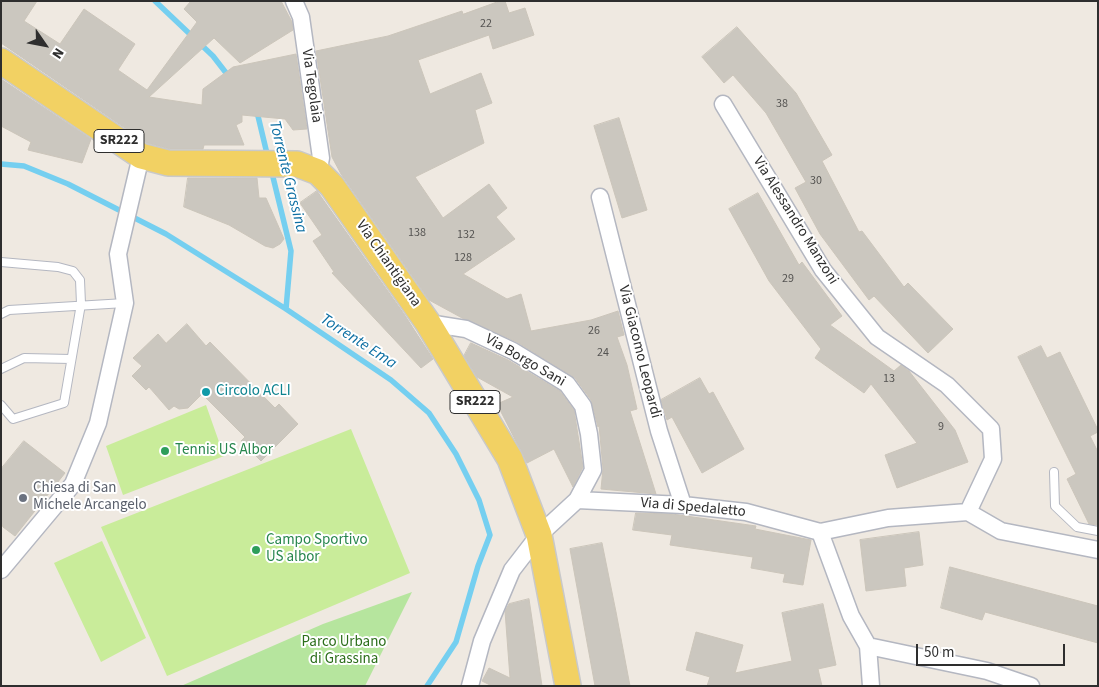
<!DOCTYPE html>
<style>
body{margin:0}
#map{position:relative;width:1099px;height:687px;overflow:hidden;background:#efe9e1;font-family:"Source Sans 3",sans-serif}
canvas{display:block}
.frame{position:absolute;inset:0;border:2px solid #2e2e2e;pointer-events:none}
.north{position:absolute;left:20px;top:20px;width:50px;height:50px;-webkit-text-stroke:4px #fff;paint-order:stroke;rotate:123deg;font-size:14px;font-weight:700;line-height:20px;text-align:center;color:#2e2e2e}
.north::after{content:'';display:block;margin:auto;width:18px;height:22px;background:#2e2e2e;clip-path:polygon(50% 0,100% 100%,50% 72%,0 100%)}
.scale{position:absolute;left:916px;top:644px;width:149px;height:22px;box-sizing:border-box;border:2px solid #2e2e2e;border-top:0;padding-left:6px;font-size:15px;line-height:18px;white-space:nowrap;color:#2e2e2e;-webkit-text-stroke:4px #fff;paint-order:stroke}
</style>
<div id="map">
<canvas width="1099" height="687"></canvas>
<div class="frame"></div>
<div class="north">N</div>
<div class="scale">50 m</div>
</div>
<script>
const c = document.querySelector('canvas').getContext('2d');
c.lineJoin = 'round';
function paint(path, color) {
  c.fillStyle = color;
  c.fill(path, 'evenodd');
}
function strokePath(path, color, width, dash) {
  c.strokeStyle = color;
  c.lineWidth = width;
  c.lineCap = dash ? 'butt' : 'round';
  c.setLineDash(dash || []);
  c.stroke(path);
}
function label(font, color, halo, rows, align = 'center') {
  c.font = font + ' "Source Sans 3",sans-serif';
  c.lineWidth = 4;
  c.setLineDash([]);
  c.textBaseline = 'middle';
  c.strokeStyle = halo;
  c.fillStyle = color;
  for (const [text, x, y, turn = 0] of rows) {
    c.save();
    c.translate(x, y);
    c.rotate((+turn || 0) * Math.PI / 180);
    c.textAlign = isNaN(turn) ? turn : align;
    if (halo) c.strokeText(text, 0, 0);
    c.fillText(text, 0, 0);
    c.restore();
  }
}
const green = new Path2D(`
 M412,592L365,686H181L323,624Z`);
const pitch = new Path2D(`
 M206,405L224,456L123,495L106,446Z
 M351,429L410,573L167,676L101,527Z
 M102,541L146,638L101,662L54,563Z`);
const stream = new Path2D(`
 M155,1L213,56L230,78
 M255,112L258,116L268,158
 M1,164L24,166L68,184L166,234L286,309L391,380L429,413L456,454L479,500L490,535L478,566L456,642L427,686
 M271,169L291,251L286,309`);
const building = new Path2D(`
 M1,1H37L24,21L60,44L84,9L135,44L118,70L147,90L197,22L184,9L191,1H281L292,22L293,30L240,63L214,38L149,97L202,105L203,89L233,67L296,54L307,129L293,130L285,119L242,115V122L236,125L244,145H204L203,149H170L147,143L1,43Z
 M500,1H505L509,13L525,8L534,35L493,49L489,35L418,60L430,94L481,73L492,103L475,110L484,143L415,177L443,218L489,184L507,208L496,217L515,239L463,274L507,299L521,294L531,331L591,320L618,311L624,335L617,337L627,365L637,409L630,411L656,494L601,489L603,469L599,425L598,427L591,400L575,378L517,342L464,319L429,300L341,174L332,157L316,51L388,36L462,11L463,14Z
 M737,27L796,93L832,155L822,161L859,232L862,231L904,287L908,283L953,329L928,353L874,296L869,300L820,234L795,188L806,182L766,113L733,75L724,83L702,57Z
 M1,79L91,139L82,163L28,150L31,142L1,126Z
 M619,118L647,210L622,218L594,126Z
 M188,178H257L259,198H266L284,239L280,244L273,248L265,246L229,225L184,207Z
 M317,191L404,314L433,359L421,368L332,273L334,272L313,241L322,235L300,203Z
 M758,193L799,265L802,262L842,316L830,325L894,371L901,365L909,371L955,430L968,462L897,488L885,455L917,443L871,384L864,393L815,358L821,349L769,281L729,209Z
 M187,324L206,346L210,342L275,408L279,404L298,424L261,461L241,441L245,437L202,394L188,408L179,409L174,406L169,410L149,387L146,390L132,376L142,366L133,358L158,334L166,343Z
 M471,343L508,360L560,391L574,410L583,467L573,487L554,449L527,463L497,404L513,397L477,377L464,356Z
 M1041,346L1047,358L1060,352L1098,430V432L1090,436L1098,452V525L1089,524L1067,479L1076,474L1018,357Z
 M700,378L709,394L713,392L744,449L702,473L672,417L667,420L661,400Z
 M24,441L65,473L15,536L3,527L1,522V469Z
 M636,513L672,514L756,526L755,529L811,540L803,585L783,582L785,574L751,568L753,557L670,545L672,535L633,530Z
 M919,532L923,565L904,568L906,586L866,591L860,540Z
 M602,543L616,612L630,686H595L570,549Z
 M950,567L1098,606V643L985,612L982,620L941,608Z
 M529,599L542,686H492L482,681L489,668L510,678L505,611L509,604Z
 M823,604L836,665L818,669L822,686H707L710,677L686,670L696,632L743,645L735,673L792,661L782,613Z`);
const lane = new Path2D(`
 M1,262L58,267L73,271L80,280L81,304L64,403L13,419L1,405
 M1,314L9,310L125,303
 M1,369L24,358L71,359
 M1054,472L1055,506L1077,527L1098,531`);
const street = new Path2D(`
 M294,1L301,17L321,158L318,172
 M723,104L823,270L877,337L947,385L991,429L993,459L968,512
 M600,197L659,431L683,505
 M428,323L466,329L513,351L567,384L583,406L589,434L593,470L577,500L539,535L512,570L482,641L470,686
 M577,500L683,505L746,512L820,532L888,518L968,512L1001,531L1098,550
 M820,532L851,616L868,646L871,686
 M1,570L73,484L98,423L125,303L118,254L141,156
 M868,646L987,671L1031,686`);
const primary = new Path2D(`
 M1,61L141,156L168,163L297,164L318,172L332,186L428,323L510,459L539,535L568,686`);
const markers = [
 [206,392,5,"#0f9aa8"],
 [165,451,5,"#2e9e5b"],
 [23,498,5,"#6b7280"],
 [256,550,5,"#2e9e5b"]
];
const numberNames = [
 ["22",486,24],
 ["38",782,104],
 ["30",816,181],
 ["138",417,233],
 ["132",466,235],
 ["128",463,258],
 ["29",788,279],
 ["26",594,331],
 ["24",603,353],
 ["13",889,379],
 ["9",941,427]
];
const shields = [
 [119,141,50],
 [475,402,50]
];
const shieldNames = [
 ["SR222",119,141],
 ["SR222",475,402]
];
const streetNames = [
 ["Via Tegolaia",311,86,82],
 ["Via Alessandro Manzoni",795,221,58],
 ["Via Chiantigiana",388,264,55],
 ["Via Giacomo Leopardi",639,352,76],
 ["Via Borgo Sani",525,361,30],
 ["Via di Spedaletto",693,508,5]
];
const cultureNames = [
 ["Circolo ACLI",216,392]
];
const leisureNames = [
 ["Tennis US Albor",175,451],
 ["Campo Sportivo",266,541],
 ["US albor",266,558]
];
const worshipNames = [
 ["Chiesa di San",33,489],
 ["Michele Arcangelo",33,506]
];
const parkNames = [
 ["Parco Urbano",344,643],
 ["di Grassina",344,660]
];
const waterNames = [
 ["Torrente Grassina",287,177,76],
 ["Torrente Ema",358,342,33]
];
paint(green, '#b6e59e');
paint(pitch, '#c9ec9a');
strokePath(stream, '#75cff0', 5.5);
paint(building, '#cbc7bf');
strokePath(building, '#cbc5ba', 1);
strokePath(lane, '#b4b7c1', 10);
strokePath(street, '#b4b7c1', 19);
strokePath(primary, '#c9c9c9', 28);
strokePath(lane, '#fff', 8);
strokePath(street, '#fff', 16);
strokePath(primary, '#f2d163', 25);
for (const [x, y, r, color] of markers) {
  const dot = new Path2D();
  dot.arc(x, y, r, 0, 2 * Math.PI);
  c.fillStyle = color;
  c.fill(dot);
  strokePath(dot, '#fff', 2);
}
label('12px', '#555452', null, numberNames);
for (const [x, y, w] of shields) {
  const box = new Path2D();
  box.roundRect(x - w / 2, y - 11.5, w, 23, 4);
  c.fillStyle = '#fff';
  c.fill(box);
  strokePath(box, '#2e2e2e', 1);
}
label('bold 14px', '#2e2e2e', null, shieldNames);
label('15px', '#2e2e2e', '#fff', streetNames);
label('15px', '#0d838f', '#fff', cultureNames, 'left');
label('15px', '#27864d', '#fff', leisureNames, 'left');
label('15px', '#5b616d', '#fff', worshipNames, 'left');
label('15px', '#2c6e1b', '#fff', parkNames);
label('italic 16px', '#0d6fa3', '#fff', waterNames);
</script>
